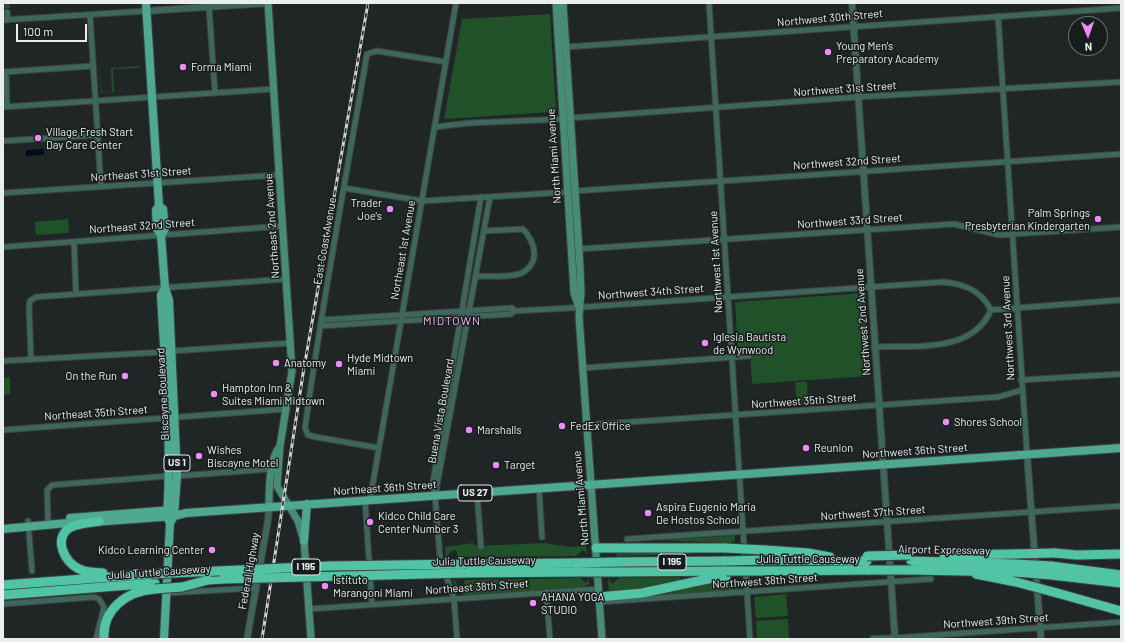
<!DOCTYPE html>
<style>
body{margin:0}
#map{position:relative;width:1124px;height:642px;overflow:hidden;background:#202626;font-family:Barlow,sans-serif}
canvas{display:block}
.frame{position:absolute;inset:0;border:4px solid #eaeeee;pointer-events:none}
.north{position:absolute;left:1068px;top:16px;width:40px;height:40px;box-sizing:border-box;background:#171c1c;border:1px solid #6b7070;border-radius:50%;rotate:178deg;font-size:11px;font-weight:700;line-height:16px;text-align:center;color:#eaeeee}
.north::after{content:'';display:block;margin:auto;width:14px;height:18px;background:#ec8cfa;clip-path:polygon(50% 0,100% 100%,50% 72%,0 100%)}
.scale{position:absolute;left:16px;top:24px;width:71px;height:18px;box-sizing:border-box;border:2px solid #eaeeee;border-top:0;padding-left:5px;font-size:12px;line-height:14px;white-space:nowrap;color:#eaeeee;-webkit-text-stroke:3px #171c1c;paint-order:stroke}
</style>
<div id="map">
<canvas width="1124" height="642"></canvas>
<div class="frame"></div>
<div class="north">N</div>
<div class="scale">100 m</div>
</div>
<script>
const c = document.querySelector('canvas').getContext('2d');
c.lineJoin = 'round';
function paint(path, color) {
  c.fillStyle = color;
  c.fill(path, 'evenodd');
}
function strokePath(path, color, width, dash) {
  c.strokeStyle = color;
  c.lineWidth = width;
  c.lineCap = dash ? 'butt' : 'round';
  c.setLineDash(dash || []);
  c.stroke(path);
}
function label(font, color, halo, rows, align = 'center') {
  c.font = font + ' Barlow,sans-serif';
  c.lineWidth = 3;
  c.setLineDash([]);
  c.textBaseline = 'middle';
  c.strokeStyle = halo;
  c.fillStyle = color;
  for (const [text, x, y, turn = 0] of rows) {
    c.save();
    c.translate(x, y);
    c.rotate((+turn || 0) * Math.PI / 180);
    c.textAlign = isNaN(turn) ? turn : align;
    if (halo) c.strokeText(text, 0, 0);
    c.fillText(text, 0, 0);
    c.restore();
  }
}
const green = new Path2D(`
 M550,14L556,109L553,112L444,119L462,19Z
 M139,66L140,68L113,69L114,92L101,93L99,70L102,92H112L111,68Z
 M68,219L69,233L36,235L35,222Z
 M865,293L869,376L752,384L750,351L738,352L735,302Z
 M10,377V394L3,395V378Z
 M795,382H807L808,404L797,405Z
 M729,534H735V542L733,541L731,543L652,540L727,536Z
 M474,543V545L478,546L544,543L571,547L586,546L587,554L583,550L576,556L458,557L456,550L451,551L446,558L445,547Z
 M617,553H694V554L616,556Z
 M680,577L682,582L645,590L609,593L608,578L612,584L619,578Z
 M580,578L586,583L589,579V584L583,587L464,595L457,591L453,580H455L458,587L465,589L464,580Z
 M728,581L735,585L738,581L739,590L625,598L695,585Z
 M786,594L788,616L756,618L754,597Z
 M788,619L789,639H757L756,621Z`);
const water = new Path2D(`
 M44,149V155L26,156V150Z`);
const minorTunnel = new Path2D(`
 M7,3V12`);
const minor = new Path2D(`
 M709,3L750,639
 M209,7L215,93
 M7,12L8,20
 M90,15L101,187
 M998,16L1027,454
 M3,20L146,11
 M566,47L1121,8
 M3,72L93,66
 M6,72L7,106
 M3,107L274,89
 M570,118L858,97L1121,82
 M435,127L469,123L563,119
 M3,141L98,135
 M344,188L422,201L568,192
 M575,191L1121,154
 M3,193L279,175
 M74,242L76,294
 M3,247L283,226
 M579,249L954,224L999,235L1121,227
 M476,276C487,276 512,278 522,273C541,262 535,242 523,229L484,231
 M991,310L1121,300
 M321,320L512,308L514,311L570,308L943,282C964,284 981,290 991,310
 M320,326L511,314L514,311
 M874,347C914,345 972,354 991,310
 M172,351L291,343
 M31,359L29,306L30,301L36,297L286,279
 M3,361L164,352
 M583,368L749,356
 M1021,380L1121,374
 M586,425L998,397L1022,390
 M3,430L287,409
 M379,448L316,437L308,435L305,428C322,303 346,178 367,54L377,51L446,62
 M177,476L272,469
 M539,488L542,537
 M477,492L481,547
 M435,496L433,488V482L481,197
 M365,500L372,604
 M370,500L456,3
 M48,520L47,490L52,485L169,476
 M28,521L32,571
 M627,539L1121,506
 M546,592L550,639
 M167,593L256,588
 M600,602L931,579
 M3,604L94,597L99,599L104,607L96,639
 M309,609L599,589
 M895,638L1121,622
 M457,639L454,599L440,558L435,496L490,197`);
const tertiary = new Path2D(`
 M852,3L895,639
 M146,11L268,3
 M1027,454L1041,639
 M247,639L268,520L269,507
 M873,639L895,638`);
const secondary = new Path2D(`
 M268,3L292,371L280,446L277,486L298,521L304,541L311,639
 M556,3L574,293L578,305
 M563,3L580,267L581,292L579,316L602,639
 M269,507C269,491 269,459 280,446`);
const primary = new Path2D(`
 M146,3L159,206L163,209L165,229L161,235
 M159,206L156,210L157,229L161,235L165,288L169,300L177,476L174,516L170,523L164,639
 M165,288L161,295C165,369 172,443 167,516L169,521
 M70,518L172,510
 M94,522L174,516L186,513L1121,448
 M3,529L78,522
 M304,541L307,504`);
const motorway = new Path2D(`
 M99,521C90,523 77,523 69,528C53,540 65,562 79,569C87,573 95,572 103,573
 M596,548H725
 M765,550L808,553L830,557
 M1054,553L1077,555L1121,554
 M944,555L1014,554
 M766,560L867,561
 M911,561L1015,564
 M619,562L725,561
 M463,564L575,563
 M1051,566L1121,575
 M911,570L1015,572
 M766,571L869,570
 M620,572L726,571
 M466,573L575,572
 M976,574L1016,582
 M1052,575L1121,583
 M208,580L223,579
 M3,585L151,574
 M1057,593L1121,611
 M3,595L155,583
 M599,597L642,593L708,579L726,577
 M104,639C102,609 127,591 155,589`);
const rail = new Path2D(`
 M262,639L303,374L368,3`);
const motorwayBridge = new Path2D(`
 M725,548L765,550
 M1014,554L1054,553
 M867,556L910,555
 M725,561L766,560
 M575,563L619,562
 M1015,564L1051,566
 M869,570H911
 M726,571H766
 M575,572H620
 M1015,572L1052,575
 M151,574L329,566L463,564
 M223,579L466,573
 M1016,582L1057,593
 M155,589L182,587L208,580`);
const markers = [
 [828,52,4,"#ec8cfa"],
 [183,67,4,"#ec8cfa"],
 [38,138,4,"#ec8cfa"],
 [390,209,4,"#ec8cfa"],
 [1098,219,4,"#ec8cfa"],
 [705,343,4,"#ec8cfa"],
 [276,363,4,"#ec8cfa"],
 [339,364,4,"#ec8cfa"],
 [125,376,4,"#ec8cfa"],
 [214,394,4,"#ec8cfa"],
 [946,422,4,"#ec8cfa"],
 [562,426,4,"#ec8cfa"],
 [469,430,4,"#ec8cfa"],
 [806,448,4,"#ec8cfa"],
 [199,456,4,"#ec8cfa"],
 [496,465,4,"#ec8cfa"],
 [648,513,4,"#ec8cfa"],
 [370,522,4,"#ec8cfa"],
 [212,550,4,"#ec8cfa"],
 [325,586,4,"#ec8cfa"],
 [533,603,4,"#ec8cfa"]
];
const shields = [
 [177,463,26],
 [475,493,34],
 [672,562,28],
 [306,567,28]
];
const shieldNames = [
 ["US 1",177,463],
 ["US 27",475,493],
 ["I 195",672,562],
 ["I 195",306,567]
];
const streetNames = [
 ["Northwest 30th Street",830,18,-5],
 ["Northwest 31st Street",845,89,-4],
 ["North Miami Avenue",554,156,-94],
 ["Northwest 32nd Street",847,162,-4],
 ["Northeast 31st Street",141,174,-4],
 ["Northwest 33rd Street",850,221,-4],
 ["Northeast 32nd Street",142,226,-4],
 ["Northeast 2nd Avenue",272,226,-94],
 ["East Coast Avenue",325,241,-80],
 ["Northeast 1st Avenue",403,250,-80],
 ["Northwest 1st Avenue",716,262,-93],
 ["Northwest 34th Street",651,292,-4],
 ["Northwest 2nd Avenue",863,322,-94],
 ["Northwest 3rd Avenue",1008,328,-93],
 ["Biscayne Boulevard",163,394,-93],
 ["Northwest 35th Street",804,401,-4],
 ["Buena Vista Boulevard",441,411,-80],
 ["Northeast 35th Street",96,413,-4],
 ["Northwest 36th Street",915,451,-4],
 ["Northeast 36th Street",385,488,-4],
 ["North Miami Avenue",581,498,-95],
 ["Northwest 37th Street",873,513,-4],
 ["Airport Expressway",944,550,1],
 ["Julia Tuttle Causeway",808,559],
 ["Julia Tuttle Causeway",484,561,-1],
 ["Federal Highway",249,571,-80],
 ["Julia Tuttle Causeway",159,572,-4],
 ["Northwest 38th Street",765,581,-4],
 ["Northeast 38th Street",477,587,-4],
 ["Northwest 39th Street",996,621,-4]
];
const poiNames = [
 ["Young Men's",836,46],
 ["Preparatory Academy",836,59],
 ["Forma Miami",191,67],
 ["Village Fresh Start",46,132],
 ["Day Care Center",46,145],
 ["Trader",382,203,"right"],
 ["Joe's",382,216,"right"],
 ["Palm Springs",1090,213,"right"],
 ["Presbyterian Kindergarten",1090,226,"right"],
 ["Iglesia Bautista",713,337],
 ["de Wynwood",713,350],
 ["Hyde Midtown",347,358],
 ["Miami",347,371],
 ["Anatomy",284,363],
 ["On the Run",117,376,"right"],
 ["Hampton Inn &",222,388],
 ["Suites Miami Midtown",222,401],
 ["Shores School",954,422],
 ["FedEx Office",570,426],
 ["Marshalls",477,430],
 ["Reunion",814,448],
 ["Wishes",207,450],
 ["Biscayne Motel",207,463],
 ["Target",504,465],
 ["Aspira Eugenio Maria",656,507],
 ["De Hostos School",656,520],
 ["Kidco Child Care",378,516],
 ["Center Number 3",378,529],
 ["Kidco Learning Center",204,550,"right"],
 ["Istituto",333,580],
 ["Marangoni Miami",333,593],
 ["AHANA YOGA",541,597],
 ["STUDIO",541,610]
];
const neighbourhoodNames = [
 ["MIDTOWN",452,321]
];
paint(green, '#205129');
paint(water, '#000b1c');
strokePath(minorTunnel, '#3e4444', 5, [5, 2.5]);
strokePath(minor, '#3c4242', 7);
strokePath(tertiary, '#3c4242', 8);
strokePath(secondary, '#3c4242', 9);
strokePath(primary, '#3c4242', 10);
strokePath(motorway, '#3c4242', 11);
strokePath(minor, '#3e675a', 5);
strokePath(tertiary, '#3e675a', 6);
strokePath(secondary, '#488c78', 7);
strokePath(primary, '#4ea990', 8);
strokePath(motorway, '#52c3a5', 9);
strokePath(rail, '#cdd1d1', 3);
strokePath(rail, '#171c1c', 1.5, [4.5]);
strokePath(motorwayBridge, '#3c4242', 11, []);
strokePath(motorwayBridge, '#52c3a5', 9);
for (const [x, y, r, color] of markers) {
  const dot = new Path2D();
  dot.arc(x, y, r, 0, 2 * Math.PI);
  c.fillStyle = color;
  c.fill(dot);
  strokePath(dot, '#171c1c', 1.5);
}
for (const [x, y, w] of shields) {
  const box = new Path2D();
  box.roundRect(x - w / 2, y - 8, w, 16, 3);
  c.fillStyle = '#171c1c';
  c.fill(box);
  strokePath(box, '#eaeeee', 1);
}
label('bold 10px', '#eaeeee', null, shieldNames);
label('11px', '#eaeeee', '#171c1c', streetNames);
label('11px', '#eaeeee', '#171c1c', poiNames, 'left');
c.letterSpacing = '1px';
label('12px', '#eab5f1', '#171c1c', neighbourhoodNames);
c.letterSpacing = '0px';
</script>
